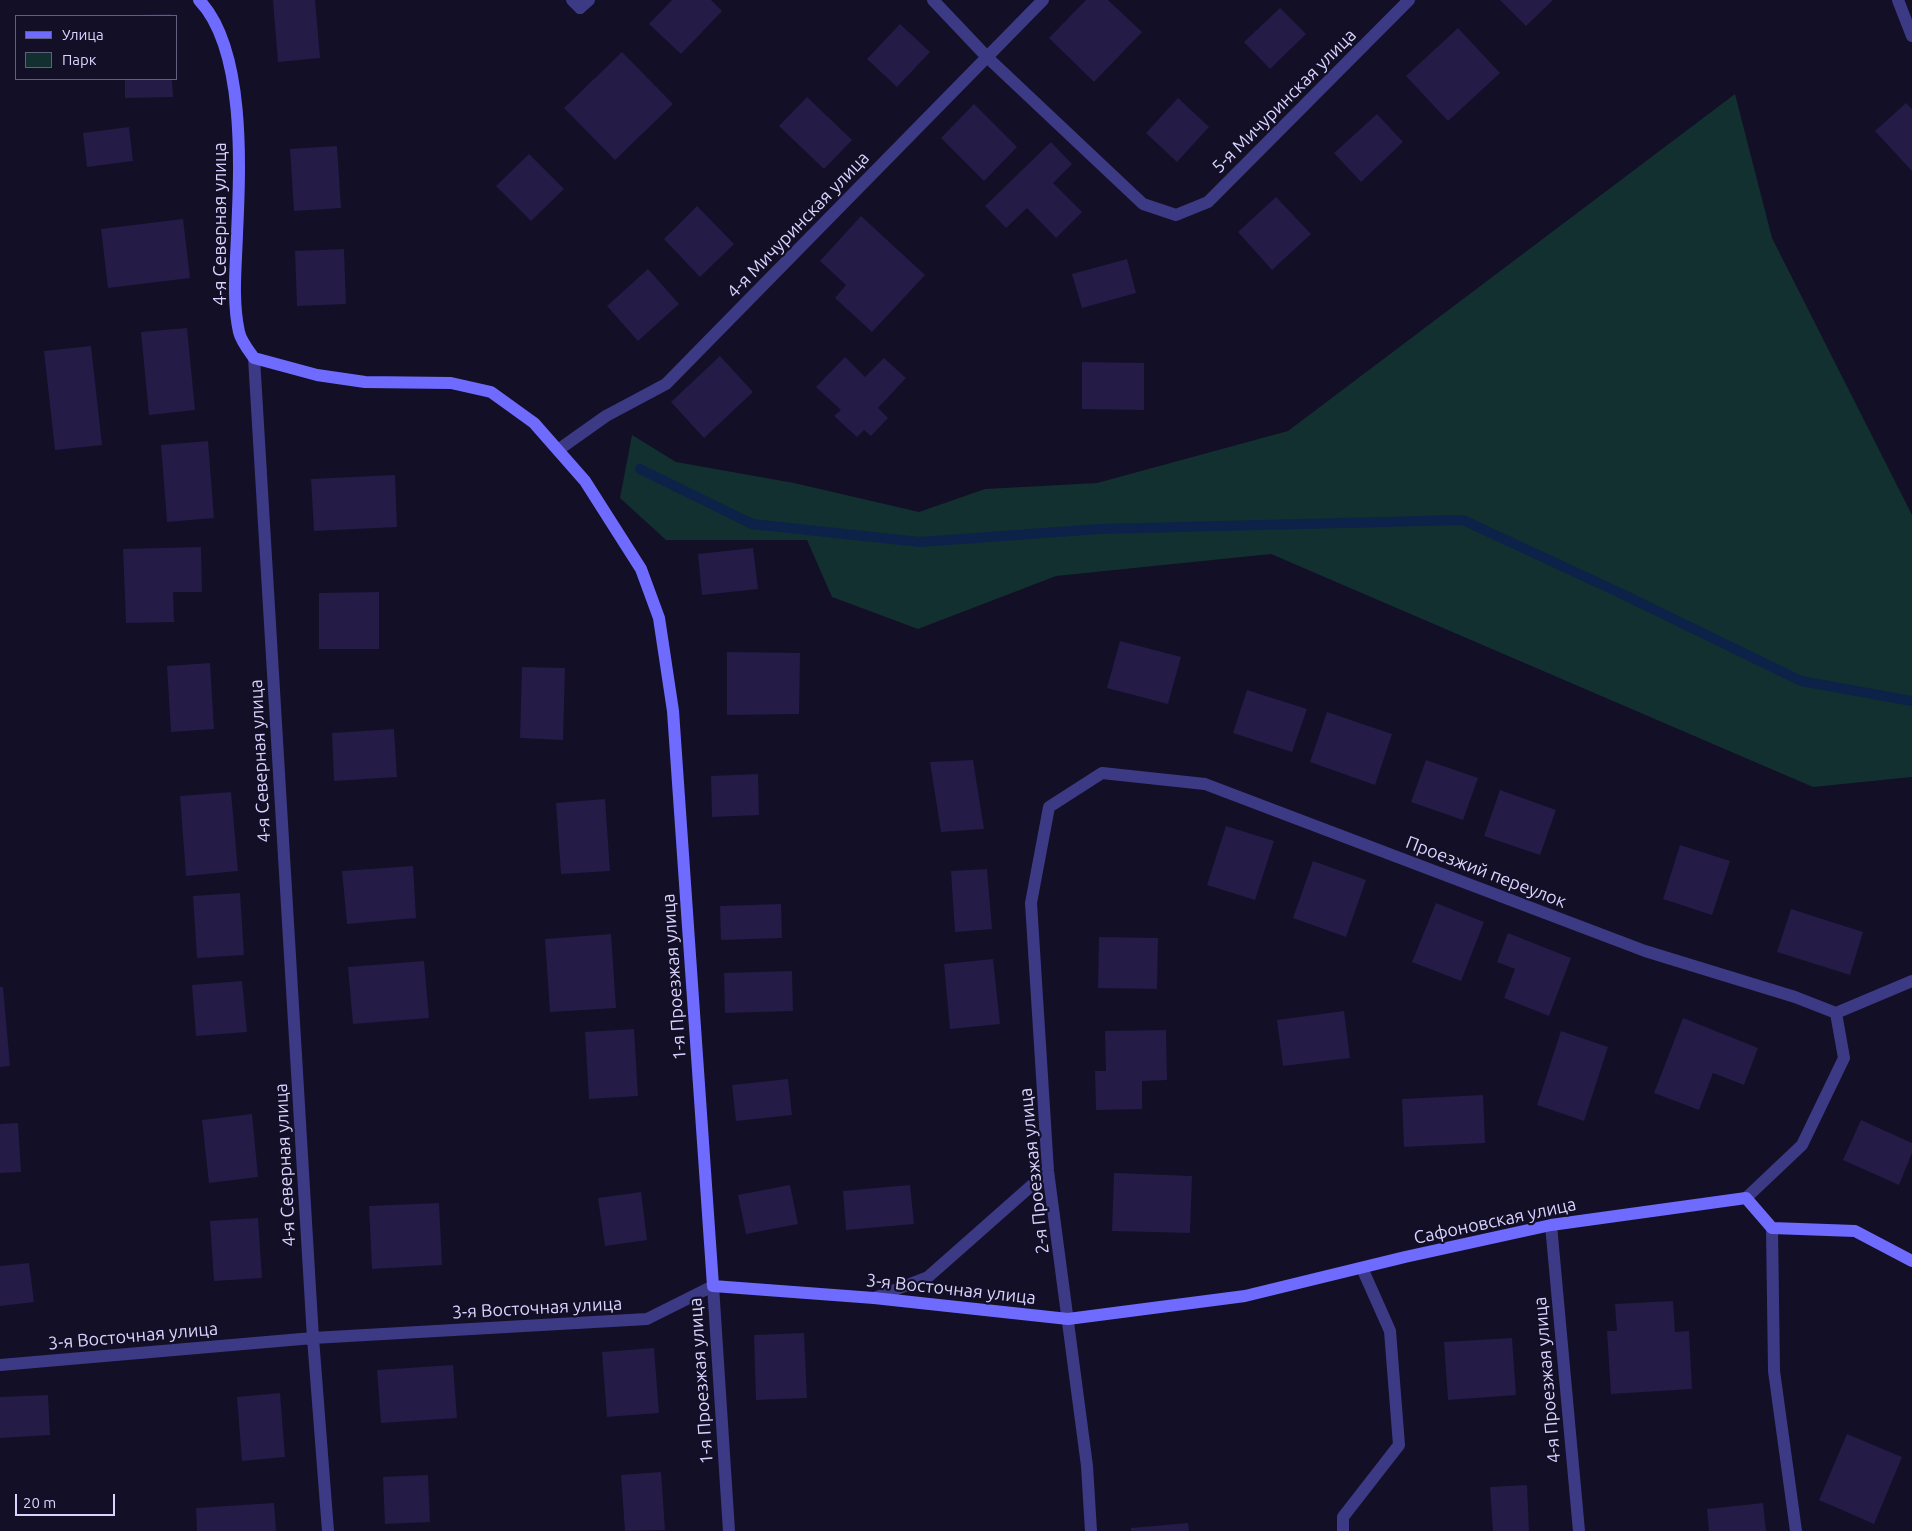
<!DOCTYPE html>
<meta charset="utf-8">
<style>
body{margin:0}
#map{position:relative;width:1912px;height:1531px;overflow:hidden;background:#130f26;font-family:Ubuntu,sans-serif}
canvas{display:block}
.legend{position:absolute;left:15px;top:15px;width:162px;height:65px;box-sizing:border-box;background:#130f26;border:1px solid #625e7d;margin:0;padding:6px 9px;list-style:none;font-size:15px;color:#d9d4ff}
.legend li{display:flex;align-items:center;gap:10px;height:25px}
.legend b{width:25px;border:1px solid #625e7d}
.scale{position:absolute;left:15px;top:1494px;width:100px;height:22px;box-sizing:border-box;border:2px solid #d9d4ff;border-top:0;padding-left:6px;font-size:15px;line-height:18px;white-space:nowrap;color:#d9d4ff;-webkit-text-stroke:4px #130f26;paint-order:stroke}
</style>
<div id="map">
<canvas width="1912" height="1531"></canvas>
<ul class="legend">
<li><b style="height:6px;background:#6f6bff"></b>Улица</li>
<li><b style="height:14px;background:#12302f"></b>Парк</li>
</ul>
<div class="scale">20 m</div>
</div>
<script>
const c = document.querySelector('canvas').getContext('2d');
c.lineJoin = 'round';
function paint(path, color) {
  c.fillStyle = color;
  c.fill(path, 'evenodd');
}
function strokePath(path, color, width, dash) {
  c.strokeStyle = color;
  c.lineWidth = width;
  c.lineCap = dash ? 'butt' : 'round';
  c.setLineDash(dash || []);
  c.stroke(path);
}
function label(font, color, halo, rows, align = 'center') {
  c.font = font + ' Ubuntu,sans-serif';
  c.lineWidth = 4.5;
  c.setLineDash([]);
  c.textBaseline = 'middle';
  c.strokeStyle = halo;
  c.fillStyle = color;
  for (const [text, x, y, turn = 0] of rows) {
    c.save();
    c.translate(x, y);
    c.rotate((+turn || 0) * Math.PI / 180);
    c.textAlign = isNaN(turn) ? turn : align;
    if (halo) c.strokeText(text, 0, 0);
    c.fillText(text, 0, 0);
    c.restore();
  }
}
const green = new Path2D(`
 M1735,94L1772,238L1912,515V777L1813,787L1271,554L1056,576L918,629L832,597L807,540H666L620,498L632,435L676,462L794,483L919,512L985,489L1097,483L1288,431Z`);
const stream = new Path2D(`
 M640,469L752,524L920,542L1099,529L1463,520L1620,593L1801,681L1912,701`);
const building = new Path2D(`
 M273,0H315L320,58L278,62Z
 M672,0H711L722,11L681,54L649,24Z
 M1086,0H1108L1142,32L1094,82L1049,38Z
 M1500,0H1553L1526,26Z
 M1280,8L1306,34L1270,69L1244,42Z
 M171,14V16H136V15Z
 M900,24L930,52L897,87L867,59Z
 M1458,28L1500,73L1448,121L1406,76Z
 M622,52L673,104L615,160L564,108Z
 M125,79H172L173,97L125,98Z
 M807,97L852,140L824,169L779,126Z
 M1178,98L1209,127L1177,162L1146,133Z
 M1906,103L1912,109V171L1875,131Z
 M974,104L1017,147L984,181L941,138Z
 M1377,114L1403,142L1361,182L1334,153Z
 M129,127L133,161L87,167L83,133Z
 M1051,142L1072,164L1053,183L1082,212L1056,238L1027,208L1006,228L985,206Z
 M337,146L341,208L294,211L290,149Z
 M529,154L564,189L531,221L496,186Z
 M1276,197L1311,234L1272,270L1238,232Z
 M697,206L734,244L700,277L664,239Z
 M861,216L925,275L872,332L835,298L846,285L820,261Z
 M183,219L190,278L108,288L101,229Z
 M344,249L346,304L297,306L295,251Z
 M1127,259L1136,293L1082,308L1072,274Z
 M648,269L679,304L638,341L607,306Z
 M187,328L195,410L149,415L141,332Z
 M91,346L102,445L55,450L44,351Z
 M720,356L753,392L704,438L671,402Z
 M845,357L865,377L884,358L906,378L878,408L888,418L871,436L864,430L857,437L834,416L841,410L816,387Z
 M1082,362L1144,363V410L1082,409Z
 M208,441L214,518L167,522L161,445Z
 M395,475L397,527L314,531L311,479Z
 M201,547L202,592H173L174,622L126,623L123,549Z
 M753,548L758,589L702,595L698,554Z
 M379,592V649H319V593Z
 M1120,641L1181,657L1168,704L1107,688Z
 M727,652L800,653L799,714L727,715Z
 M210,663L214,729L171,732L167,666Z
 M522,667L565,668L563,740L520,738Z
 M1247,690L1307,709L1292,752L1233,733Z
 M1327,712L1392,734L1375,785L1310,762Z
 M394,729L397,777L334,781L332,733Z
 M973,760L984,829L941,832L930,762Z
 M1426,760L1478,778L1463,820L1411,802Z
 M758,774L759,815L712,817L711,776Z
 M1500,790L1556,810L1540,855L1484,836Z
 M231,792L238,871L186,876L180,796Z
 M605,799L610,871L561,874L556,803Z
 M1226,826L1274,841L1255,900L1207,885Z
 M1680,845L1730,861L1712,915L1663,899Z
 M1313,861L1366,880L1346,937L1293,918Z
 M413,866L416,918L347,924L342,871Z
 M987,869L992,929L955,932L951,871Z
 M240,893L244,955L197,958L193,896Z
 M1436,903L1484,922L1461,981L1412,962Z
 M781,904L782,938L721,940L720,906Z
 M1791,909L1863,932L1850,975L1777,952Z
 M1508,933L1571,958L1549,1016L1504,998L1515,969L1497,962Z
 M611,934L616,1008L550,1012L545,939Z
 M1099,937L1158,938L1157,989L1098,988Z
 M993,959L1000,1024L950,1029L944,964Z
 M424,961L429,1018L353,1024L348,967Z
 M792,971L793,1011L725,1013L724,973Z
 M242,981L247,1032L196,1036L192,985Z
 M0,987H3L10,1066L0,1067Z
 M1344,1011L1350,1058L1283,1066L1277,1020Z
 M1683,1018L1758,1048L1744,1085L1713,1073L1699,1110L1654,1093Z
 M634,1029L638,1096L589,1099L585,1032Z
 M1166,1030L1167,1080L1142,1081V1109L1096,1110L1095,1071H1106L1105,1031Z
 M1561,1031L1608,1047L1584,1121L1537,1105Z
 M788,1079L792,1115L736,1121L732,1085Z
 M1483,1095L1485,1143L1404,1147L1402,1099Z
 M252,1114L258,1177L209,1183L202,1120Z
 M1861,1120L1912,1143V1153L1899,1185L1843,1160Z
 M18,1123L21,1172L0,1173V1124Z
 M1114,1173L1192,1176L1190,1233L1112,1231Z
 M790,1185L798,1224L746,1234L738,1195Z
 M910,1185L914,1224L846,1230L843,1191Z
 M641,1192L647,1240L605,1246L598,1198Z
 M439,1203L442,1265L372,1269L369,1206Z
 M258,1218L262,1278L214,1281L210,1221Z
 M29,1263L34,1302L0,1306V1266Z
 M1673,1301L1675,1332L1689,1331L1692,1389L1611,1394L1607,1331H1617L1615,1304Z
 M804,1333L807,1398L756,1400L754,1335Z
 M1512,1338L1516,1395L1448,1400L1444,1342Z
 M654,1348L659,1413L607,1417L602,1352Z
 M453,1365L457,1418L381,1423L377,1370Z
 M280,1393L285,1457L242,1461L237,1397Z
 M48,1395L50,1435L0,1438V1397Z
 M1847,1434L1902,1457L1874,1524L1819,1500Z
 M661,1472L665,1530L625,1531L621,1475Z
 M428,1475L430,1522L385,1524L383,1477Z
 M1527,1485L1529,1531H1493L1490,1487Z
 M274,1503L276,1531H197L196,1508Z
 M1763,1503L1766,1531H1709L1707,1509Z
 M1188,1523L1189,1531H1131V1528Z`);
const lane = new Path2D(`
 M572,0L580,8`);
const street = new Path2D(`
 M933,0L987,57L1143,204L1176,215L1208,202L1409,0
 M1898,0L1912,36
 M580,8L589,0
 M254,358L313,1338L328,1531
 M558,450L606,416L666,384L1043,0
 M1746,1198L1802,1145L1844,1058L1836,1013
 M1551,1225L1579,1531
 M1772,1228L1774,1371L1796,1531
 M874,1298L928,1277L1048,1171
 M0,1365L313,1338L647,1319L713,1286L729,1531
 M1091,1531L1087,1466L1048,1171L1031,903L1049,807L1102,773L1205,784L1645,951L1795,997L1836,1013L1912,981
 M1343,1531V1517L1399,1445L1390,1331L1362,1268`);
const secondary = new Path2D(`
 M199,0C246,49 240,169 237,234C236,266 232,300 239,332C241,341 249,351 254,358L317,375L365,382L451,383L491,392L534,423L585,481L641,569L659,618L673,711L713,1286L874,1298L1068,1319L1245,1296L1405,1257L1551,1225L1746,1198L1772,1228L1855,1231L1912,1261`);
const streetNames = [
 ["5-я Мичуринская улица",1284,101,-45],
 ["4-я Северная улица",220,224,-90],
 ["4-я Мичуринская улица",798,225,-46],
 ["4-я Северная улица",260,761,-93],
 ["Проезжий переулок",1486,872,21],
 ["1-я Проезжая улица",674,977,-94],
 ["4-я Северная улица",285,1165,-93],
 ["2-я Проезжая улица",1034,1171,-96],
 ["Сафоновская улица",1495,1221,-12],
 ["3-я Восточная улица",951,1289,6],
 ["3-я Восточная улица",537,1308,-3],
 ["3-я Восточная улица",133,1336,-5],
 ["4-я Проезжая улица",1547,1380,-95],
 ["1-я Проезжая улица",701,1381,-94]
];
paint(green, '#12302f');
strokePath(stream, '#0c2248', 10);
paint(building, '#241b47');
strokePath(lane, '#3d3a85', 12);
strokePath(street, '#3d3a85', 12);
strokePath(secondary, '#6f6bff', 12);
label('18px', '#d9d4ff', '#130f26', streetNames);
</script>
